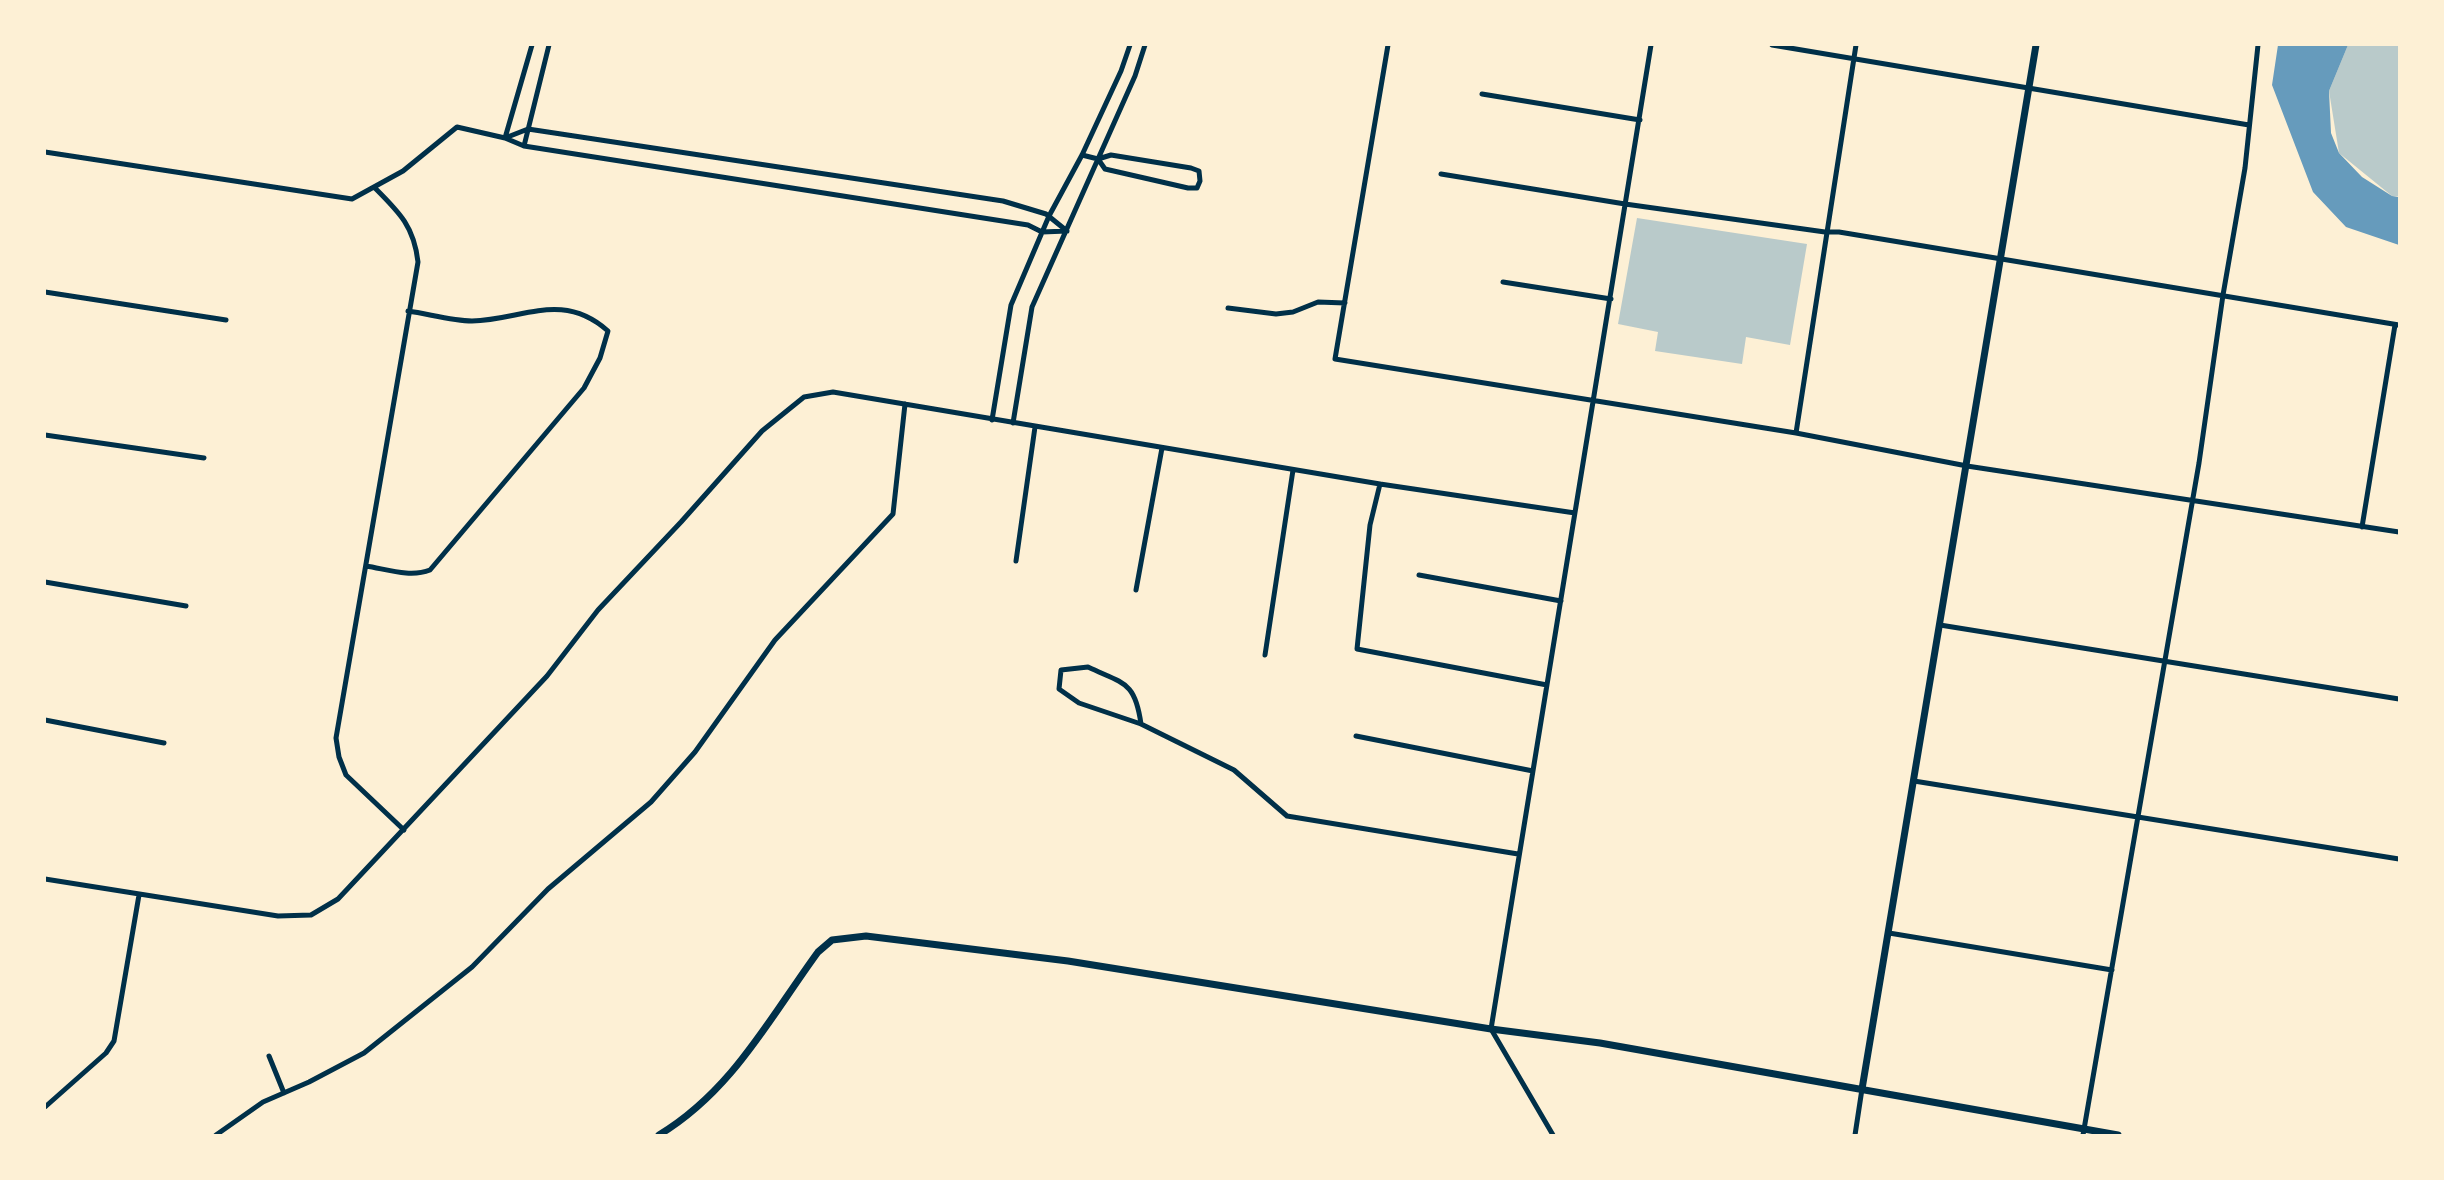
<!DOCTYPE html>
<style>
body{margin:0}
#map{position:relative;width:2444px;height:1180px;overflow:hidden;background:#fdf0d5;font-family:Roboto,sans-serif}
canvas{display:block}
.frame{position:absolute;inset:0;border:46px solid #fdf0d5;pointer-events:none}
</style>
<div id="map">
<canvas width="2444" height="1180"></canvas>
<div class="frame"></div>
</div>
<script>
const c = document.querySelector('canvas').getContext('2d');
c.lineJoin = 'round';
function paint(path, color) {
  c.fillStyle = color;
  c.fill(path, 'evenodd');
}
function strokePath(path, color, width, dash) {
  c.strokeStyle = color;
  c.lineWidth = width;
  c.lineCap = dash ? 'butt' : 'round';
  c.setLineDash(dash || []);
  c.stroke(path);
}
const green = new Path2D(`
 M2348,45H2399V196H2392L2339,153L2329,91Z
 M1637,218L1807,244L1790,345L1746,337L1742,364L1655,351L1658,332L1618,324Z`);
const water = new Path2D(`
 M2278,45H2348L2329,91L2331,133L2339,153L2362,177L2392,196L2399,197V245L2346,227L2313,192L2272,85Z`);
const minor = new Path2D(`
 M1388,45L1335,359L1796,433L1967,466L2399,532
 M1772,45L2249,125
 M1482,94L1640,120
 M505,138L528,129L1003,201L1046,214L1067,231
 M505,138L532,45
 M524,146L549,45
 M45,152L352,199L403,171L457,127L505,138L524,146L1028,225L1042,232L1067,231
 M1082,155L1098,159
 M1111,155L1191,168L1199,171L1200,181L1197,188H1188L1105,169L1098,159Z
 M1441,174L1625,204L1825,232H1839L2399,325
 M374,187C399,212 414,226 418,262L336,738L339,757L346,775L404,830
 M1503,282L1611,299
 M45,292L226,320
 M1228,308L1276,314L1293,312L1318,302L1345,303
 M992,420L1011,305L1049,216L1082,155L1121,71L1130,45
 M1013,423L1032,307L1135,76L1145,45
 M1796,433L1856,45
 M45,435L204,458
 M1380,484L1370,525L1357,649L1547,685
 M2362,527L2395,325
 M1016,561L1035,427
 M366,566C386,569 410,578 430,570L584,388L600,358L608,331C562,290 522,320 472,321C452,321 429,314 408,311
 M1419,575L1561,601
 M45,582L186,606
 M1136,590L1162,448
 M1940,625L2399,699
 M1265,655L1293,470
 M1088,667C1124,684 1135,681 1141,724L1079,703L1059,689L1061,670Z
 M45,720L164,743
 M1141,724L1234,770L1287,816L1518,854
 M1356,736L1533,771
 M1914,781L2399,859
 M45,879L278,916L311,915L338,899L547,676L598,610L681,522L762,431L804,397L833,392L1380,484L1575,513
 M1889,933L2112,970
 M269,1056L284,1093
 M45,1107L106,1053L114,1041L139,895
 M216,1135L263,1102L309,1082L364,1053L472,967L548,889L651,802L695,752L775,640L893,514L905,404
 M1553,1135L1491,1029L1651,45
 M1855,1135L1862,1089
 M2083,1135L2199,463L2223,295L2245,168L2258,45`);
const tertiary = new Path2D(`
 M1862,1089L2036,45
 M659,1135C732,1091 769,1019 818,952L832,940L866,936L1068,961L1491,1029L1600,1043L2118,1135`);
paint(green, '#b9caca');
paint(water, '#669bbc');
strokePath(minor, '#003049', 5);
strokePath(tertiary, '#003049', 7);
</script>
